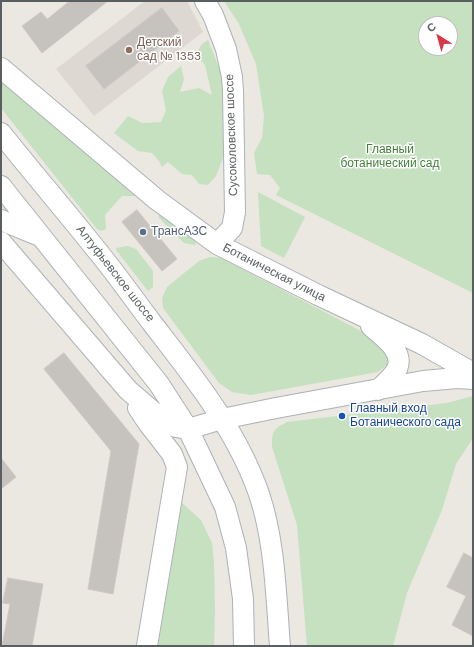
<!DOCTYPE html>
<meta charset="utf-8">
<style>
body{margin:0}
#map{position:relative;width:474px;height:647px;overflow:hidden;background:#ebe7e1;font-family:"DM Sans",sans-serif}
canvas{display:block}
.frame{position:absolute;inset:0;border:2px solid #595e60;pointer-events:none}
.north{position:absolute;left:418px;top:16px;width:40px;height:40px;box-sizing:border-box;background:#fff;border:1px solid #bdbfbf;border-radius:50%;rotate:323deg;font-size:11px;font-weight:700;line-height:16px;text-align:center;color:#595e60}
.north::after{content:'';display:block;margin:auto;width:14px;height:18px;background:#da3847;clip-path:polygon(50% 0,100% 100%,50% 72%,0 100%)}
</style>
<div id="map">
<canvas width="474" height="647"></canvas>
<div class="frame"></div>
<div class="north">С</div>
</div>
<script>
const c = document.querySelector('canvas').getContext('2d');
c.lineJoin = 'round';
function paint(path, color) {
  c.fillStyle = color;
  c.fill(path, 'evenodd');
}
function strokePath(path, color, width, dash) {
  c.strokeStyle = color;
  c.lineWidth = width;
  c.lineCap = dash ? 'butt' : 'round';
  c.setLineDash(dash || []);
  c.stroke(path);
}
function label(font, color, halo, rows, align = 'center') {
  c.font = font + ' "DM Sans",sans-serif';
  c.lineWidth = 3;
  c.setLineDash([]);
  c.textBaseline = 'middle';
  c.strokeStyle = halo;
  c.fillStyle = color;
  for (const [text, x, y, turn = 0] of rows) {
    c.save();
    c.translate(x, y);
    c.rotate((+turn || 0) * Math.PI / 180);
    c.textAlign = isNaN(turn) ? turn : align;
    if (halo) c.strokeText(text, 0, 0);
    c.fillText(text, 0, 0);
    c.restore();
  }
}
const education = new Path2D(`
 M145,1H187L203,32L94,116L56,69Z`);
const green = new Path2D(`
 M224,1H473V293L276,195L280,188L270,175L257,174L254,153L262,138L264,116L256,64L239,24ZM426,24H450V48H426Z
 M208,40L223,78L224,137L223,158L216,176L208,185L199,184L192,175L182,174L168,162L162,167L159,161L152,153L138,151L114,133L128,116L142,123L161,122L166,110L162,91L168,77L181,66L184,79L180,92L199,88L212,95L205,65L196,54L202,44Z
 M1,81L138,196H122L105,215L106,229L101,231L97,229L1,108Z
 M258,192L305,217L284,258L261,246Z
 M158,210L196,242L195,245L184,243L159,218Z
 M128,246L136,249L153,271V287L148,291L116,250V248Z
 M210,257L221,258L380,341L390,352L389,363L378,372L251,395L232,392L219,383L163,308L162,298L167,287L199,261Z
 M473,396V438L456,464L442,510L407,593L393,646H307L297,525L272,447C272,431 273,429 287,422L447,403Z
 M182,503L201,520L212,543L214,562L215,611L214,646H158L161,628L160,621L165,602L162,597L170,577L172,551L176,539Z`);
const building = new Path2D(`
 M70,1H108L42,53L22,26L41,12L47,19Z
 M162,8L179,31L104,89L86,66Z
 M137,210L177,259L162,271L122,222Z
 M64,353L139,444L113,594L88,589L111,451L44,369Z
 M1,458L16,477L1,489Z
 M464,553L473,558V636L452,625L466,596L447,587Z
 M8,578L43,584L32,646H2L10,604L3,603Z`);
const secondary = new Path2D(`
 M205,1L213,15L226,49L232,77L233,91L235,212L232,228L217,244
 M1,68L157,200L217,244L318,295L422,344L473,373
 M1,133C32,172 64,209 95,248C115,272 133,298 152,323C192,375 237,430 259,494C275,541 276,596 280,646
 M1,186L159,384L188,429L225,507L236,548L243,599L244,646
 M1,220L40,236
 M1,242L128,390L157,415L176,427L188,429L222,419L276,408L423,381L457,378L473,379
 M371,326C382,336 405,351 397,369C393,377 384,384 378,390
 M138,408L148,423L172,454L177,467L147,646`);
const markers = [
 [129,50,4,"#8d6e63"],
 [143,232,4,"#5c6f8a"],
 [342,416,4,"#1a4fb4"]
];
const educationNames = [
 ["Детский",137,43],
 ["сад № 1353",137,57]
];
const streetNames = [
 ["Сусоколовское шоссе",232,135,-92],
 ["Ботаническая улица",274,273,27],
 ["Алтуфьевское шоссе",115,274,52]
];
const parkNames = [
 ["Главный",390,150],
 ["ботанический сад",390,164]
];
const serviceNames = [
 ["ТрансАЗС",151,232]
];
const transitNames = [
 ["Главный вход",350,409],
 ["Ботанического сада",350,423]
];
paint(education, '#ded8d2');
paint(green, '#c5e1bf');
paint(building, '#c6c2be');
strokePath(building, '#cfc8c0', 1);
strokePath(secondary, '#adb2b5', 22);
strokePath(secondary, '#fff', 20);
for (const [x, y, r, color] of markers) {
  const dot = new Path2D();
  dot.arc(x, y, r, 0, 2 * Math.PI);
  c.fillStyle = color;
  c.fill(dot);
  strokePath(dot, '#fff', 1.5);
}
label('12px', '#785e54', '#fff', educationNames, 'left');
label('12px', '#595e60', '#fff', streetNames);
label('12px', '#437e3b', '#fff', parkNames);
label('12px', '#4e5e75', '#fff', serviceNames, 'left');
label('12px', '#164399', '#fff', transitNames, 'left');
</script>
